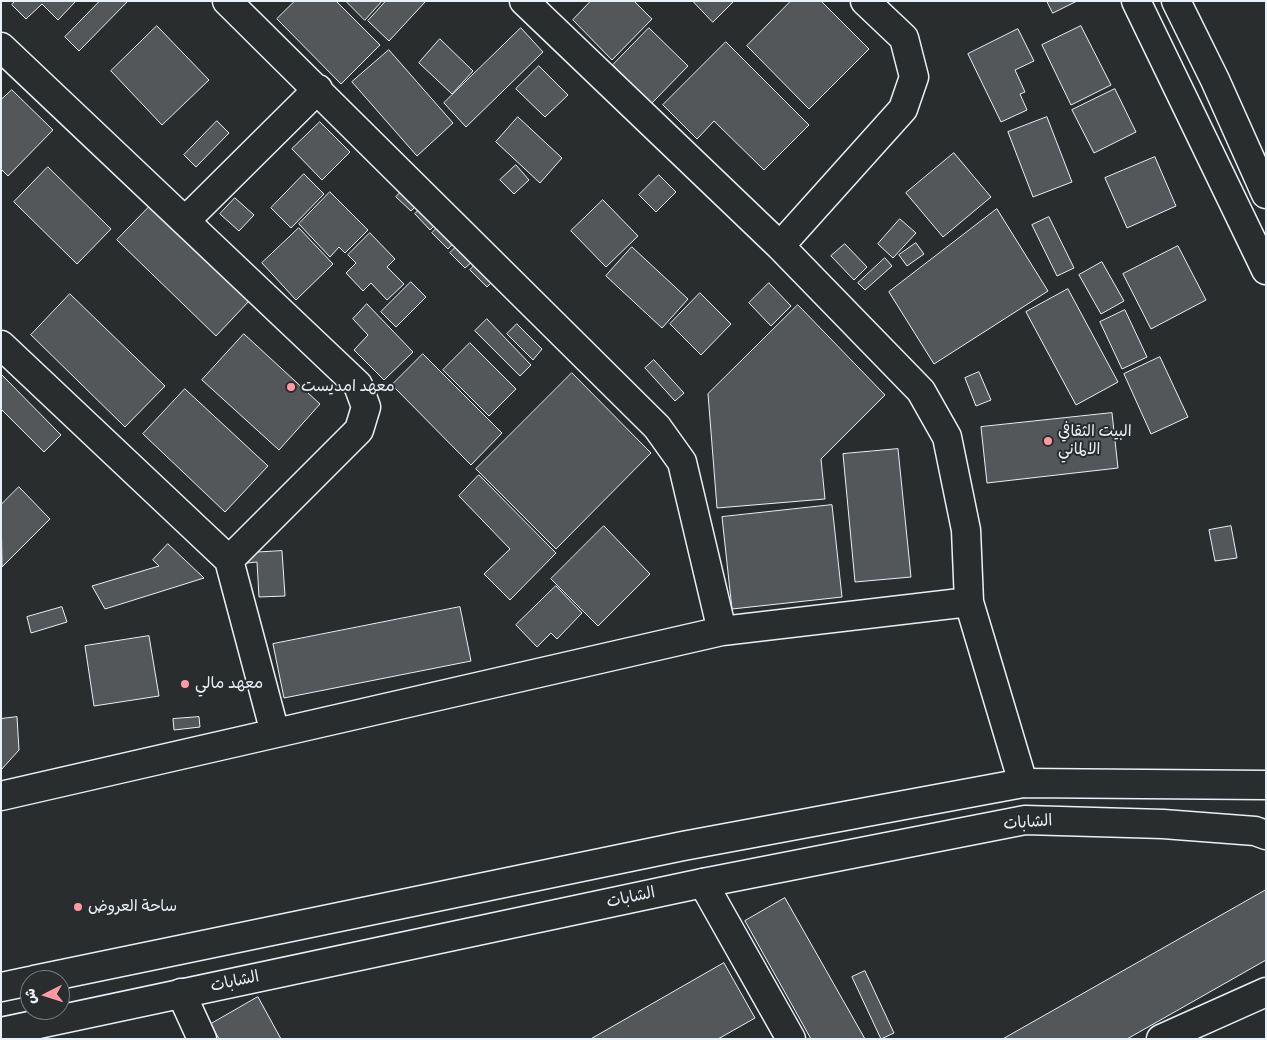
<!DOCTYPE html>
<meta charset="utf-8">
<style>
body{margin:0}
#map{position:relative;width:1267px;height:1040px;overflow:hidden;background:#2a2d2e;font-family:Itim,"Playpen Sans Arabic",sans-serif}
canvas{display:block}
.frame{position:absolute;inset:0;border:2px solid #e8f1f8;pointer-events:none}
.north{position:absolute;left:20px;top:970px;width:50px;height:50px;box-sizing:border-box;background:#2a2d2e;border:1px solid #767b7f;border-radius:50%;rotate:265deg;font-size:14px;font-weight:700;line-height:20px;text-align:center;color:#e8f1f8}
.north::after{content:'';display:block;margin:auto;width:18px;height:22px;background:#ff9aa2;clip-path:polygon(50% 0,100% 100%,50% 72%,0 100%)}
</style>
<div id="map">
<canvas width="1267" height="1040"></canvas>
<div class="frame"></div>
<div class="north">ش</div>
</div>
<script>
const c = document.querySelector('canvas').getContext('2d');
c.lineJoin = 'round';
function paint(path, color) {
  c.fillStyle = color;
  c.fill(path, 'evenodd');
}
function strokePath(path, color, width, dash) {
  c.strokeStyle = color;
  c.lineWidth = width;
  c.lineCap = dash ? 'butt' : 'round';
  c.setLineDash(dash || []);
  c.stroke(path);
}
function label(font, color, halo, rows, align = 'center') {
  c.font = font + ' Itim,"Playpen Sans Arabic",sans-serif';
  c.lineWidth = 4;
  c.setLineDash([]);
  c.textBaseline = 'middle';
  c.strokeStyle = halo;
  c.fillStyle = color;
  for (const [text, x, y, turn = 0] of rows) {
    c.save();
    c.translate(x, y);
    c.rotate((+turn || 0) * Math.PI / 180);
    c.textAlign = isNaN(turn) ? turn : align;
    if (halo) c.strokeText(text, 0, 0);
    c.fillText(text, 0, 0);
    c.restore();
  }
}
const building = new Path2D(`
 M15,1H76L58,20L42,4L26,19L12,5Z
 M100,1H128L79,51L65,37Z
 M295,1H336L380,45L341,84L277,19Z
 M346,1H382L365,20Z
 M386,1H426L389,41L368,21Z
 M591,1H634L652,19L612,60L573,20Z
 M693,1H734L713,22Z
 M791,1H821L869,49L809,109L747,46Z
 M1047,1H1077L1053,13Z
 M157,26L209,80L162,125L111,71Z
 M1081,26L1111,85L1071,105L1042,45Z
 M521,28L543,52L466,127L444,103Z
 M649,28L688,66L651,104L613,65Z
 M1018,29L1034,61L1015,70L1025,92L1020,94L1027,110L1001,122L968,54Z
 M440,39L473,71L452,94L419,63Z
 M726,42L809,125L764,170L714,121L697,139L663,105Z
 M389,50L453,123L417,156L352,82Z
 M539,66L568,95L545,117L516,89Z
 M1115,89L1136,132L1094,153L1072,110Z
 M12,90L53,130L8,176L1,169V100Z
 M518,117L562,158L540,183L496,142Z
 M1047,117L1072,182L1033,197L1008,132Z
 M217,121L229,133L196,167L184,155Z
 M320,122L350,152L322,180L292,149Z
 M954,153L991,197L943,237L906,193Z
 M1155,157L1176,206L1127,228L1105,178Z
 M516,165L529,180L514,194L500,180Z
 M48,167L111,229L77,264L14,202Z
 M304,174L324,194L291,228L271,208Z
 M659,175L676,192L656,212L639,195Z
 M403,190L417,205L411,211L396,197Z
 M330,192L368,230L345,253L339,247L330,257L299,224Z
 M235,198L254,215L239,231L220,214Z
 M603,200L638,236L606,267L571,231Z
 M152,204L250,300L216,336L117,240Z
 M422,207L438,222L430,230L415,214Z
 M997,209L1048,291L934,364L889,292Z
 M1049,217L1074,268L1057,276L1032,225Z
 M900,219L916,233L893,258L878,244Z
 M440,225L456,240L448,249L432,233Z
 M299,228L333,264L296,300L262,263Z
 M370,233L395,259L387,267L404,284L387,300L371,283L363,291L346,273L356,263L348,255Z
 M916,243L924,254L907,266L899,255Z
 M845,244L867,267L854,280L831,256Z
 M458,245L473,261L465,268L450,253Z
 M1178,246L1206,300L1151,329L1123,274Z
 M632,247L688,299L662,328L606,276Z
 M885,258L892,266L865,290L858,283Z
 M479,261L496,278L487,287L470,270Z
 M1102,262L1124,301L1101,314L1079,275Z
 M411,282L426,297L396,327L381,312Z
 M769,283L791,306L771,326L749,303Z
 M1068,289L1118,382L1076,405L1026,312Z
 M700,293L731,324L701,355L670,324Z
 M70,294L165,386L125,427L31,335Z
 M367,304L413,352L384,380L354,350L368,335L353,319Z
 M798,305L885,395L821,459L825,499L717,508L708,394Z
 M1125,310L1147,357L1122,369L1100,322Z
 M487,319L531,365L520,376L475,331Z
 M517,324L542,349L533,360L507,334Z
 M244,334L320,404L279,450L202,380Z
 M470,343L516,389L489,416L443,370Z
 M423,354L502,433L471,465L392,385Z
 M1160,357L1188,417L1151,434L1124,374Z
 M654,360L684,393L675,401L645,368Z
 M979,372L991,400L976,406L965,378Z
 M572,373L651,453L556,549L476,469Z
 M1,374L61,435L44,452L1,409Z
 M185,389L268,466L225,512L143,434Z
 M1112,413L1118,468L987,483L981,427Z
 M898,449L911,577L855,582L843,454Z
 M479,475L556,553L510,600L484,574L510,549L459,496Z
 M19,487L50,519L2,567L1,505Z
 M832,505L842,597L732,609L722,517Z
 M604,526L650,574L598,626L551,579Z
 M1231,526L1237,558L1215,561L1209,530Z
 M168,544L204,578L105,609L92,586L159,566L153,560Z
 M282,551L285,596L259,597L257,562L247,563V553Z
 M556,586L582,613L557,639L551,633L537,647L516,625Z
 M62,607L67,622L31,633L27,617Z
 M460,607L471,661L284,698L273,644Z
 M149,636L159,696L94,706L85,646Z
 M17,717L19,750L1,770V719Z
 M199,717L200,727L174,730L173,719Z
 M1266,890V960L1127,1039H1003Z
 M785,898L865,1039H811L745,921Z
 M724,963L755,1018L718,1039H591Z
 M865,971L894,1033L881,1039L852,977Z
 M258,997L281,1039H219L211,1024Z`);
const street = new Path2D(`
 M227,1L657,427L682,462L722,631
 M524,1L780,246L921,391L947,437L966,530L969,602L1023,783
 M1,47L358,385L366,407L359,430L229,560
 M185,221L318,89
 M780,246L903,109L914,77L904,38L865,1
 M1,345L229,560L275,733
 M1,796L722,631L969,602
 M703,883L791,1039
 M181,993L202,1039
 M1161,1039L1266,992`);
const primary = new Path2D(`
 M1136,1L1266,270
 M1176,1L1215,80L1266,194
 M34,980L683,846L1023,783L1266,785
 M1,987L30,981
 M1,1032L703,883L1025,820L1163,824L1255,831L1266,835`);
const markers = [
 [291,387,5,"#ff9aa2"],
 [1048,441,5,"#ff9aa2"],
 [185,684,5,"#ff9aa2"],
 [78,907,5,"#ff9aa2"]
];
const poiNames = [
 ["معهد امديست",301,387],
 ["البيت الثقافي",1058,432],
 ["الالماني",1058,450],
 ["معهد مالي",195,684],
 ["ساحة العروض",88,907]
];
const streetNames = [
 ["الشابات",1028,823,-4],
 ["الشابات",631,898,-12],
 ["الشابات",235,982,-12]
];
paint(building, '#535759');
strokePath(building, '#e8f1f8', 1);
strokePath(street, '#e8f1f8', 31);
strokePath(primary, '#e8f1f8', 31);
strokePath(street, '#2a2d2e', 28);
strokePath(primary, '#2a2d2e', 28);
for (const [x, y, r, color] of markers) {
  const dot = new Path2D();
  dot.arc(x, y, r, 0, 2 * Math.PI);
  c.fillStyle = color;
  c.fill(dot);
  strokePath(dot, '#2a2d2e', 2);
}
label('16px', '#e8f1f8', '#2a2d2e', poiNames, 'left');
label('16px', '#e8f1f8', '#2a2d2e', streetNames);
</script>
